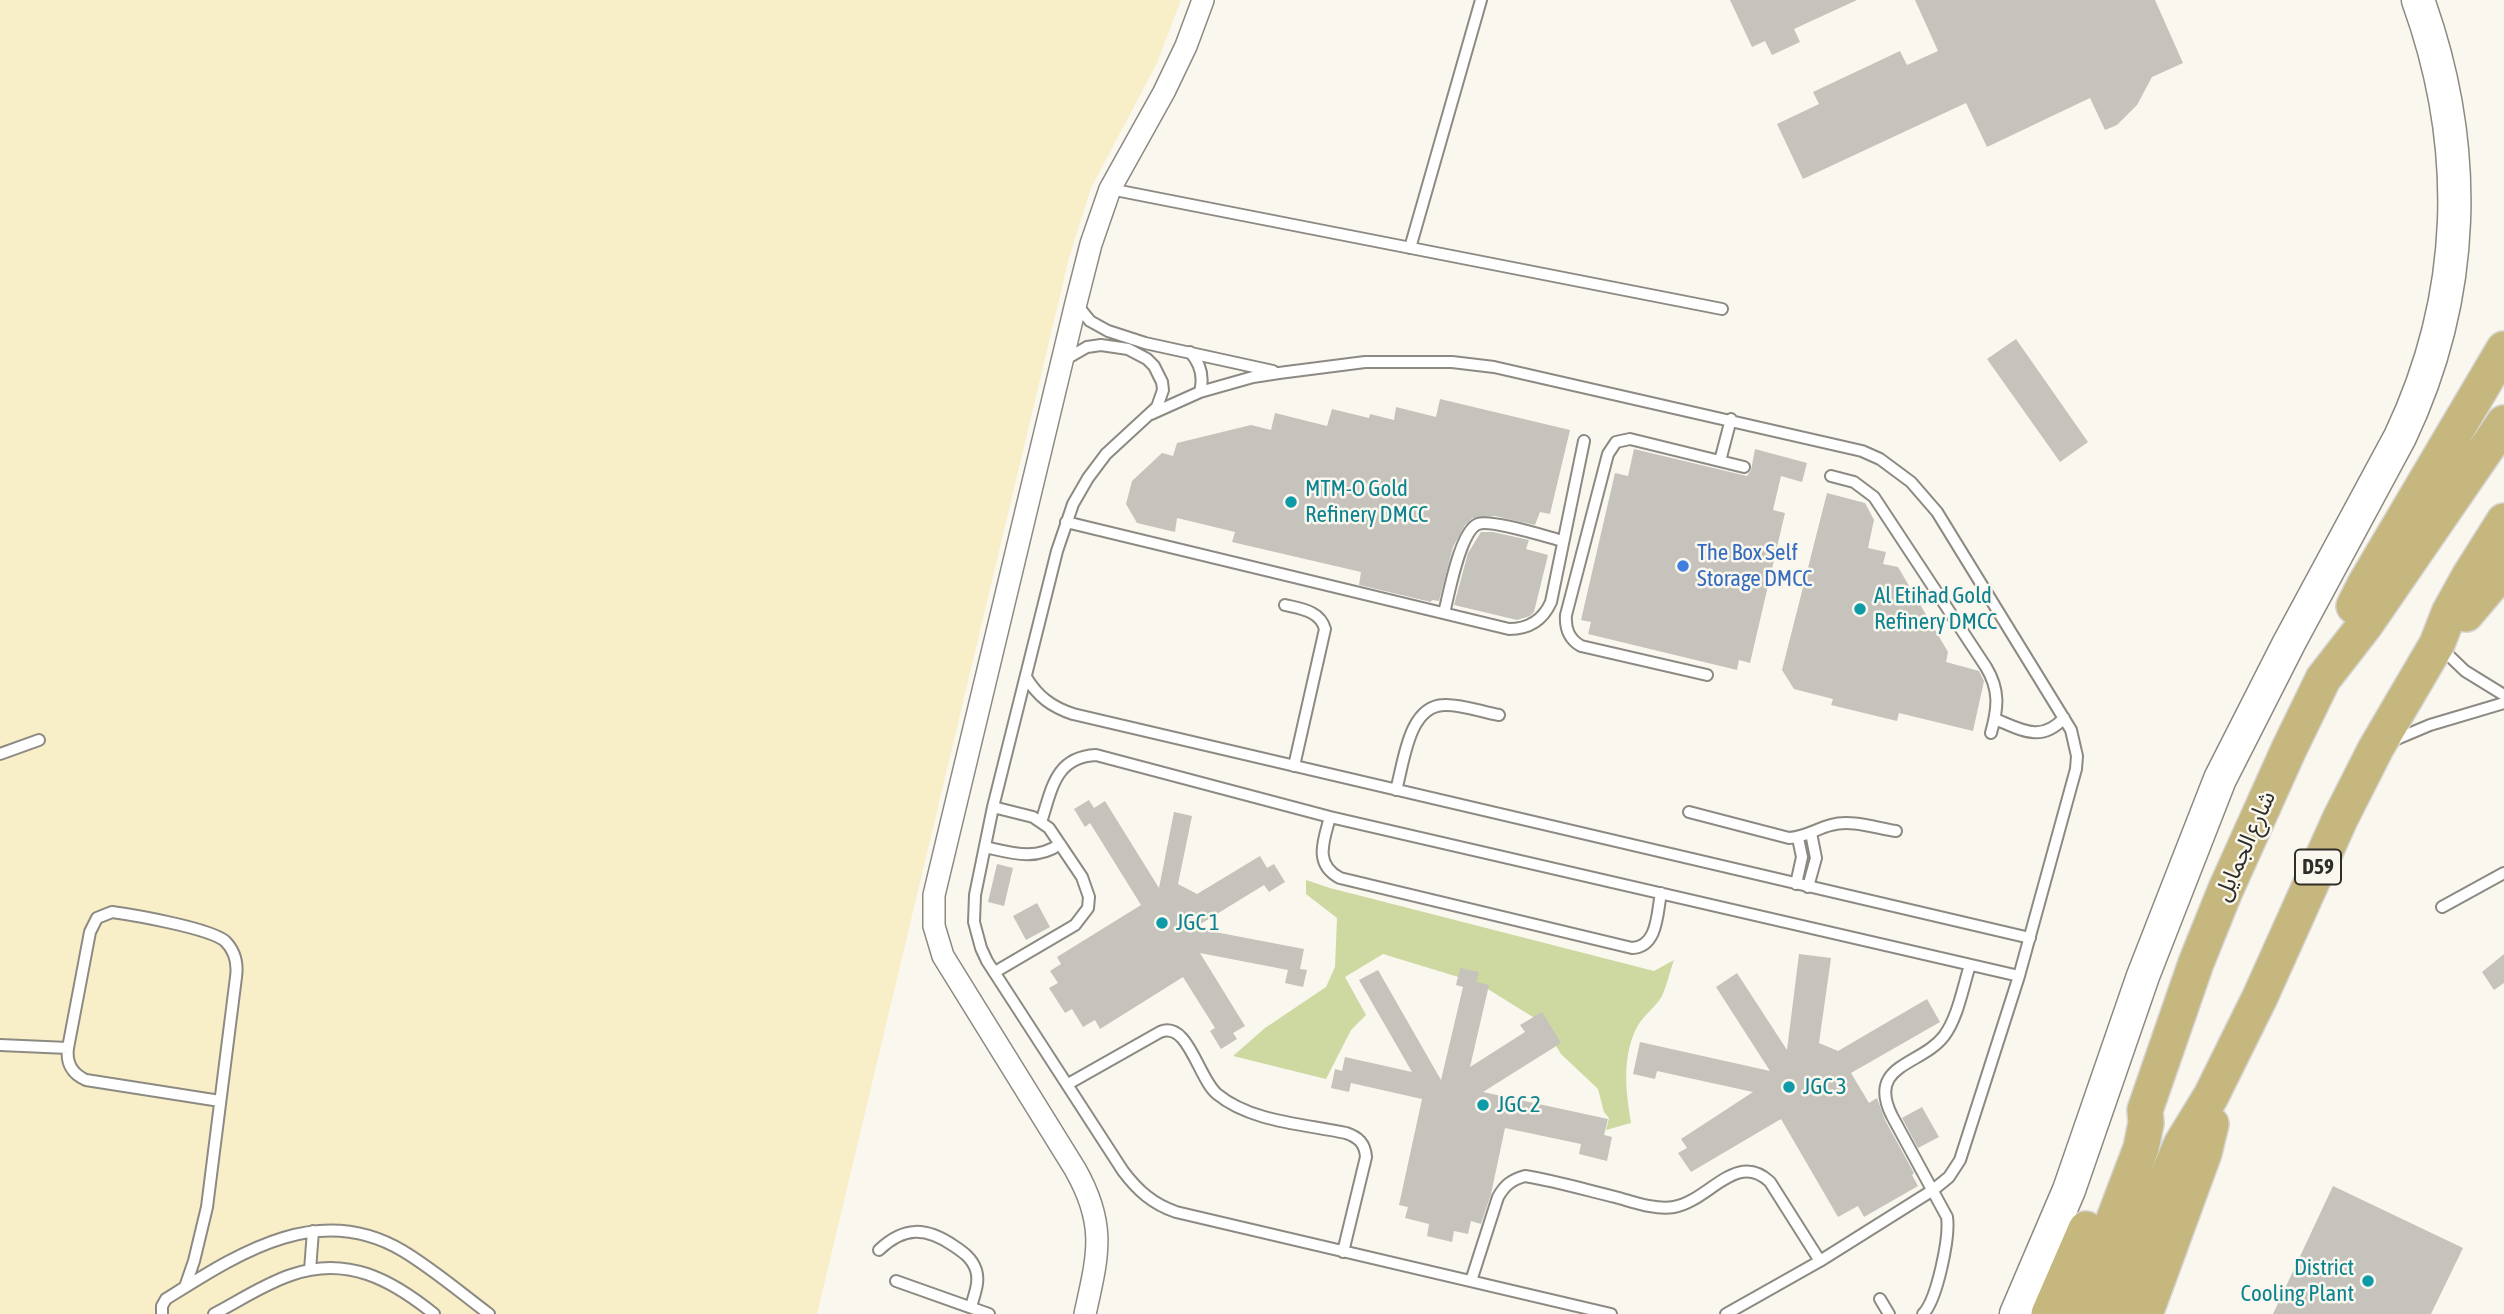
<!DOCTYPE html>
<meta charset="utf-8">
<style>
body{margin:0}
canvas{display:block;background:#faf7ef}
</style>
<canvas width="2504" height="1314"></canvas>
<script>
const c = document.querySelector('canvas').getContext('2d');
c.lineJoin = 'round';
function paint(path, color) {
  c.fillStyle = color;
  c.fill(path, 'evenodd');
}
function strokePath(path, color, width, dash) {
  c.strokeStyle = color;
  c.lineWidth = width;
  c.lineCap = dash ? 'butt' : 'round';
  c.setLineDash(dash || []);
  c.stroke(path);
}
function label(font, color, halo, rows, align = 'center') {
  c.font = font + ' "Asap Condensed","Noto Sans Arabic",sans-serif';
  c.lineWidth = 5;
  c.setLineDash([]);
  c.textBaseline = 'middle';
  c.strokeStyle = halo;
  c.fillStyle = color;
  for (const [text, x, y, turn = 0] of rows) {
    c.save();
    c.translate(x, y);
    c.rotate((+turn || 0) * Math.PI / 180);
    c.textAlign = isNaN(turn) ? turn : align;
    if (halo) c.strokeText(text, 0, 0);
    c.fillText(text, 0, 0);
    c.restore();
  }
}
const green = new Path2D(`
 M1306,880L1330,888L1654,971L1674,960C1670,971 1667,985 1662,996C1655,1008 1641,1017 1635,1031C1622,1060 1626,1093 1631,1123L1606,1130L1609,1118L1604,1112L1598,1089L1561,1054L1541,1022L1478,983L1383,954L1345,977L1366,1015L1351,1030L1326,1079L1233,1056L1265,1028L1326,987L1335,967L1337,918L1306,894Z`);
const sand = new Path2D(`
 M0,0H1181L1157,63L1091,188L1069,258L817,1314H0Z`);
const building = new Path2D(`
 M1730,0H1857L1794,29L1800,42L1772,55L1765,41L1752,47Z
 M1915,0H2155L2183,63L2152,77L2137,105L2117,125L2105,130L2090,98L1987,147L1966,103L1803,179L1777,124L1819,104L1813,92L1900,51L1907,65L1938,51Z
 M2016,339L2088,442L2060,462L1987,359Z
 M1440,399L1570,430L1550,514L1540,512L1535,525L1495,516L1473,518L1465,525L1453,547L1439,601L1432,600L1431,602L1359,585L1361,572L1232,542L1235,532L1177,518L1175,532L1137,523L1126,504L1132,481L1162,453L1173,456L1177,443L1251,425L1271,430L1275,413L1327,426L1332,409L1369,418L1370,414L1394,420L1396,407L1436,417Z
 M1634,449L1747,476L1751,470L1755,449L1807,463L1802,482L1781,476L1773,510L1785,513L1750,663L1739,660L1737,670L1588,634L1591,622L1581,620L1615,473L1628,476Z
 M1827,493L1865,503L1874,520L1868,548L1886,552L1883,564L1898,567L1948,652L1946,662L1979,671L1984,681L1973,731L1899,713L1897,721L1831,705L1833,699L1794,689L1782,670Z
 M1481,532H1493L1529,540L1526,549L1548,555L1534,612L1530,616L1517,620L1454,605L1468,553Z
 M1089,800L1094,808L1105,801L1159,888L1174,812L1192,816L1178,884L1197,894L1260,856L1267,868L1274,864L1285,882L1269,892L1264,885L1194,928L1304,949L1300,969L1307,970L1303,987L1285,983L1288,970L1200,953L1245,1026L1233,1033L1237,1039L1221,1049L1210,1031L1215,1028L1183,977L1100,1029L1095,1020L1083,1027L1072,1009L1065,1013L1049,988L1058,983L1050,971L1061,964L1057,957L1141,905L1090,823L1085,827L1074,809Z
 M997,864L1013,868L1004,906L988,902Z
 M1037,903L1050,927L1026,940L1013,916Z
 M1799,954L1831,958L1819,1043L1838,1051L1927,999L1940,1022L1851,1073L1869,1103L1877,1098L1885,1120L1914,1173L1912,1175L1918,1186L1864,1217L1858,1206L1838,1217L1781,1119L1691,1172L1678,1153L1687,1148L1681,1139L1753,1092L1657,1071L1655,1079L1633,1074L1640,1042L1770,1071L1716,987L1737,973L1787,1050Z
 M2504,954V983L2494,990L2482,972Z
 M1460,968L1479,972L1476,982L1489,985L1470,1067L1525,1032L1520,1025L1542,1012L1561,1043L1483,1092L1608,1119L1604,1135L1612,1137L1607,1161L1579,1154L1581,1144L1505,1128L1491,1194L1481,1224L1471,1221L1468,1234L1454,1231L1452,1242L1427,1236L1429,1224L1405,1218L1408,1207L1399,1205L1422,1099L1351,1083L1349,1092L1331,1088L1335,1069L1342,1071L1345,1057L1412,1072L1359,980L1378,970L1441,1080L1463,987L1456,985Z
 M1922,1107L1939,1137L1918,1148L1902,1118Z
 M2333,1186L2463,1248L2431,1314H2273Z`);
const service = new Path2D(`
 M1110,189L1722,309
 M1410,248L1481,0
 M1077,305L1090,321L1108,331L1145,343L1273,371
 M1190,352C1201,364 1204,377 1200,392
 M1066,359L1087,347L1101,345L1128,349L1147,359L1154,366L1162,382L1163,390L1157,407L1106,454L1088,478L1073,504L1057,551L993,807L975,895L974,922L981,948L987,961L1123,1171C1138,1191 1153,1204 1176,1212L1611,1314
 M1151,414L1200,392L1253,377L1279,373L1365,362H1452L1494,367L1529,375L1862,451L1880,459L1911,482L1937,512L2071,730L2077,756L2076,769L2019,976L1960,1160L1949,1177L1933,1190L1820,1261L1726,1314
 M1720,461L1731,419
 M1831,476L1854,482L1874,497L1986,667C2000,690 1998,708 1991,733
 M1066,522L1509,629C1529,629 1543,620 1551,602L1584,441
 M1285,605C1302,609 1320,611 1325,629L1294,766
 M1444,613C1449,594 1460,531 1478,524C1491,519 1547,537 1563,541
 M2440,647L2465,671L2504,695
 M1707,675L1581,646C1569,639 1565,629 1566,615L1608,454L1616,442L1630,439L1744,467
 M1026,677C1038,697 1052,707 1073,714L2030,938
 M1995,719C2022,730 2041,743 2064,718
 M2392,741L2430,725L2504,703
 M0,754L39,740
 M1396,790C1404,763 1408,706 1444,705C1461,704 1482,712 1499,715
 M993,807L1033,817L1049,828L1082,877L1089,897L1088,908L1075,925L995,972
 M1689,812L1789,838C1805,837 1816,829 1831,825C1851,819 1876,828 1896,831
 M1330,817C1324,840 1313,864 1340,878L1632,948C1658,947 1657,913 1661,893
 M1041,822C1052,789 1055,757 1096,755L1330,817L2019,976
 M985,847C1012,853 1036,861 1060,844
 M1796,884L1802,857L1798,838
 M1808,887L1816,858L1811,833
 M2442,907L2504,873
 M0,1045L68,1048
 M1068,1084L1160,1032C1188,1020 1198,1078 1217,1094C1251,1122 1304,1124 1346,1133C1358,1137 1365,1143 1366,1157L1343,1252
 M879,1250C904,1226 926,1227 954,1246C963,1252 972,1258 976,1270C980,1282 974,1295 971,1307
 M310,1270L313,1231
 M896,1281L989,1314
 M1471,1281L1498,1197C1505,1185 1511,1180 1525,1176C1556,1181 1586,1190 1615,1197C1634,1202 1654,1210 1674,1207C1709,1201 1736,1150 1770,1182L1820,1261
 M185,1287L194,1261L207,1207L236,977C238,963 235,951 225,941C209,928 134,915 112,912L97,918L90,932L68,1048C66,1063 72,1074 86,1080L220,1101
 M1880,1299L1889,1314
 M162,1314V1306L166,1299C238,1254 318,1200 403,1251C433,1269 461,1293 489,1314
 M214,1314C239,1301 264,1284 291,1275C347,1255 392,1280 434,1314
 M1923,1314C1937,1300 1950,1237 1947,1217L1892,1116C1866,1064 1921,1066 1944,1036C1958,1017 1963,987 1970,965`);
const minor = new Path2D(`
 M1085,1314C1098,1255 1107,1225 1075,1169L943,956L934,926V895L1076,303L1091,244L1110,189L1164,92L1186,46L1203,0`);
const secondary = new Path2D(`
 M2016,1314L2069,1190L2143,976L2220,779L2289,643L2400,437C2467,296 2471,147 2418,0`);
const primary = new Path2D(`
 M2354,606L2364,586L2504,349
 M2466,614L2504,569
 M2049,1314L2086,1229
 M2078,1314L2141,1148L2146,1123L2145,1110L2196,963L2225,891L2289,749L2323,679L2365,625L2504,423
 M2110,1314L2181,1145L2211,1096L2260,997L2340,819L2376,748L2437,644L2449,613L2470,575L2504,521
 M2145,1314L2204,1153L2211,1124`);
const markers = [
 [1291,502,7,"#0f9aa8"],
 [1683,566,7,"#3f7fe0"],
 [1860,609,7,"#0f9aa8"],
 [1162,923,7,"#0f9aa8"],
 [1789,1087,7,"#0f9aa8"],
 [1483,1105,7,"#0f9aa8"],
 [2368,1281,7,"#0f9aa8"]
];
const shields = [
 [2318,867,46]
];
const shieldNames = [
 ["D59",2318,867]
];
const cultureNames = [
 ["MTM-O Gold",1305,489],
 ["Refinery DMCC",1305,515],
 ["Al Etihad Gold",1874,596],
 ["Refinery DMCC",1874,622],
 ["JGC 1",1176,923],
 ["JGC 3",1803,1087],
 ["JGC 2",1497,1105],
 ["District",2354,1268,"right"],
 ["Cooling Plant",2354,1294,"right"]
];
const shopNames = [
 ["The Box Self",1697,553],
 ["Storage DMCC",1697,579]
];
const streetNames = [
 ["شارع الجمايل",2245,846,-66]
];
paint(green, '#ced9a1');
paint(sand, '#f8eec8');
paint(building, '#c5c3bb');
strokePath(service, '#8c8a82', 14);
strokePath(minor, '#8c8a82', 24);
strokePath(secondary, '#8c8a82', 35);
strokePath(primary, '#d5d5d4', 38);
strokePath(service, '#fff', 10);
strokePath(minor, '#fff', 21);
strokePath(secondary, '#fff', 32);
strokePath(primary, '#c6b77e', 35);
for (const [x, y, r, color] of markers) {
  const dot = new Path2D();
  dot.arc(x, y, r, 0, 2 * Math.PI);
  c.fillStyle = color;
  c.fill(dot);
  strokePath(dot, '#faf7ef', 2.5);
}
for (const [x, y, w] of shields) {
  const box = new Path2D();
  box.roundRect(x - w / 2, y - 17.5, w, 35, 5);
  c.fillStyle = '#faf7ef';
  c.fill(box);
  strokePath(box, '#2e2d2a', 2);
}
label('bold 21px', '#2e2d2a', null, shieldNames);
label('23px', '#0d838f', '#faf7ef', cultureNames, 'left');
label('23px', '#366cbe', '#faf7ef', shopNames, 'left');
label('23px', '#2e2d2a', '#faf7ef', streetNames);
</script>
